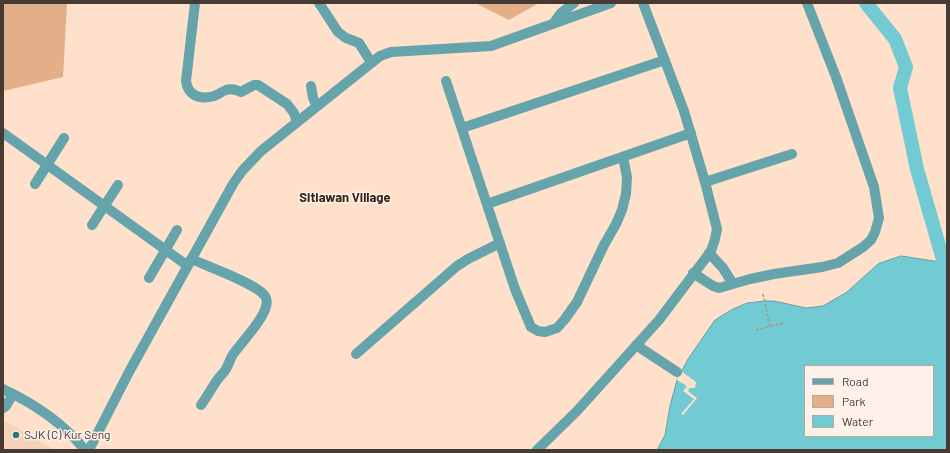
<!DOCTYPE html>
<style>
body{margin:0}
#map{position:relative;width:950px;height:453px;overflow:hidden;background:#fee0cb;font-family:Barlow,sans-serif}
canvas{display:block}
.frame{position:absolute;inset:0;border:4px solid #463a32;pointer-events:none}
.legend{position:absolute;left:804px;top:365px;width:130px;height:72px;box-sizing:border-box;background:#fdf1e9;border:1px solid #b4a8a0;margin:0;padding:5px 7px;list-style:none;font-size:12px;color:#463a32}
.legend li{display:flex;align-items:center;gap:8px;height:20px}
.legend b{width:20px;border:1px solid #b4a8a0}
</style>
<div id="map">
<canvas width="950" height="453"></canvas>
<div class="frame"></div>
<ul class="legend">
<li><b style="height:5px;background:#64a4aa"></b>Road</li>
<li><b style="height:11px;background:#e2af88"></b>Park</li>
<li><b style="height:11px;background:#72cbd3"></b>Water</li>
</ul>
</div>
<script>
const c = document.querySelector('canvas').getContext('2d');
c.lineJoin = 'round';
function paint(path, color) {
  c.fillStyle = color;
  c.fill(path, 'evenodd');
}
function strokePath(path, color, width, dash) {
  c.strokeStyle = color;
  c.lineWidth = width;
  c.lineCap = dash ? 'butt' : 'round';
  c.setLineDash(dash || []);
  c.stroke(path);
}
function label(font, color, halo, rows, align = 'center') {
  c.font = font + ' Barlow,sans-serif';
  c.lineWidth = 3;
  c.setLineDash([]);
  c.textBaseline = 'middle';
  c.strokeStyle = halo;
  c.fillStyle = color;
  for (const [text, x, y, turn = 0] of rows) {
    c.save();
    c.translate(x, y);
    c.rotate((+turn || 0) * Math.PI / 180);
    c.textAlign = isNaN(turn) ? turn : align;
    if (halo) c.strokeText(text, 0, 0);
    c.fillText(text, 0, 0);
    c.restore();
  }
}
const built = new Path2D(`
 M3,420L55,450H3Z`);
const green = new Path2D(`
 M3,3H67L63,77L3,91Z
 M475,3H539L509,20Z`);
const water = new Path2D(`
 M901,256L947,263V450H657L665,435L670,406L677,380L688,359L715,320L731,310L747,303L765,301H774L806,308L823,306L847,292L878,264ZM805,366H933V436H805Z`);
const pier = new Path2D(`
 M681,371L696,382L695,388H690L688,391L697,398L683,415L681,414L694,399L683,391L687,386L677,380Z`);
const river = new Path2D(`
 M866,3L895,39L906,67L900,88L917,169L944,263L947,286`);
const path = new Path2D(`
 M763,294L770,327
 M756,330L783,323`);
const minor = new Path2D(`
 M195,3L186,81C188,96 200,100 214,96C219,95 222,91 226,90C231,88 236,90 241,92L254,85H258L287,104L294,113L297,122
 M319,3L338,32L346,38L359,43L371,62
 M553,24L561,13L574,3
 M446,81L515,289L531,327L538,331L545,332L557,328L565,319L577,302L604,245L616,224L622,210L626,194L627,177L623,157
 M311,86L313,98L317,106
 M462,128L665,60
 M3,133L188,266
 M705,182L792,154
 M35,184L64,138
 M487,204L691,133
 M92,225L118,185
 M709,253L723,268L733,284
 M191,259C207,266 257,284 265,296C275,310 239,344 232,356C230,359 229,364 227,367C225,372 221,375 218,379C212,387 207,397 201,405
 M693,273L713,286L719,288L750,279L774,274L822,267L838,263L863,247L871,240L875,232L879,218L874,187L836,77L807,3
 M149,278L177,230
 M636,345L677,372
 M356,354L457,266L468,259L500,243
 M3,389C35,404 63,423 85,450
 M3,408L6,406L13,394
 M89,450L129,372L233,184L242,171L261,151L380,56L391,52L491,46L611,3
 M537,450L577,411L659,320L711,251L715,239L717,229L705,182L684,111L643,3`);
const markers = [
 [16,435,4,"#2b757b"]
];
const poiNames = [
 ["SJK (C) Kur Seng",24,435]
];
const neighbourhoodNames = [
 ["Sitiawan Village",345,198]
];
paint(built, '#f6d2b9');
paint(green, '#e2af88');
paint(water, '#72cbd3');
strokePath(water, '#65a0a3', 1);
paint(pier, '#fee0cb');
strokePath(river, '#72cbd3', 14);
strokePath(path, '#a99485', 1.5, [3, 2]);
strokePath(minor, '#64a4aa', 10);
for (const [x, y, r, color] of markers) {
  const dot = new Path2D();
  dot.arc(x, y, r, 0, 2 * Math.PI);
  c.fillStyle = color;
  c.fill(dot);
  strokePath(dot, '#fdf1e9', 1.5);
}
label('12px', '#463a32', '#fdf1e9', poiNames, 'left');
label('bold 13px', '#392413', '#fdf1e9', neighbourhoodNames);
</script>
